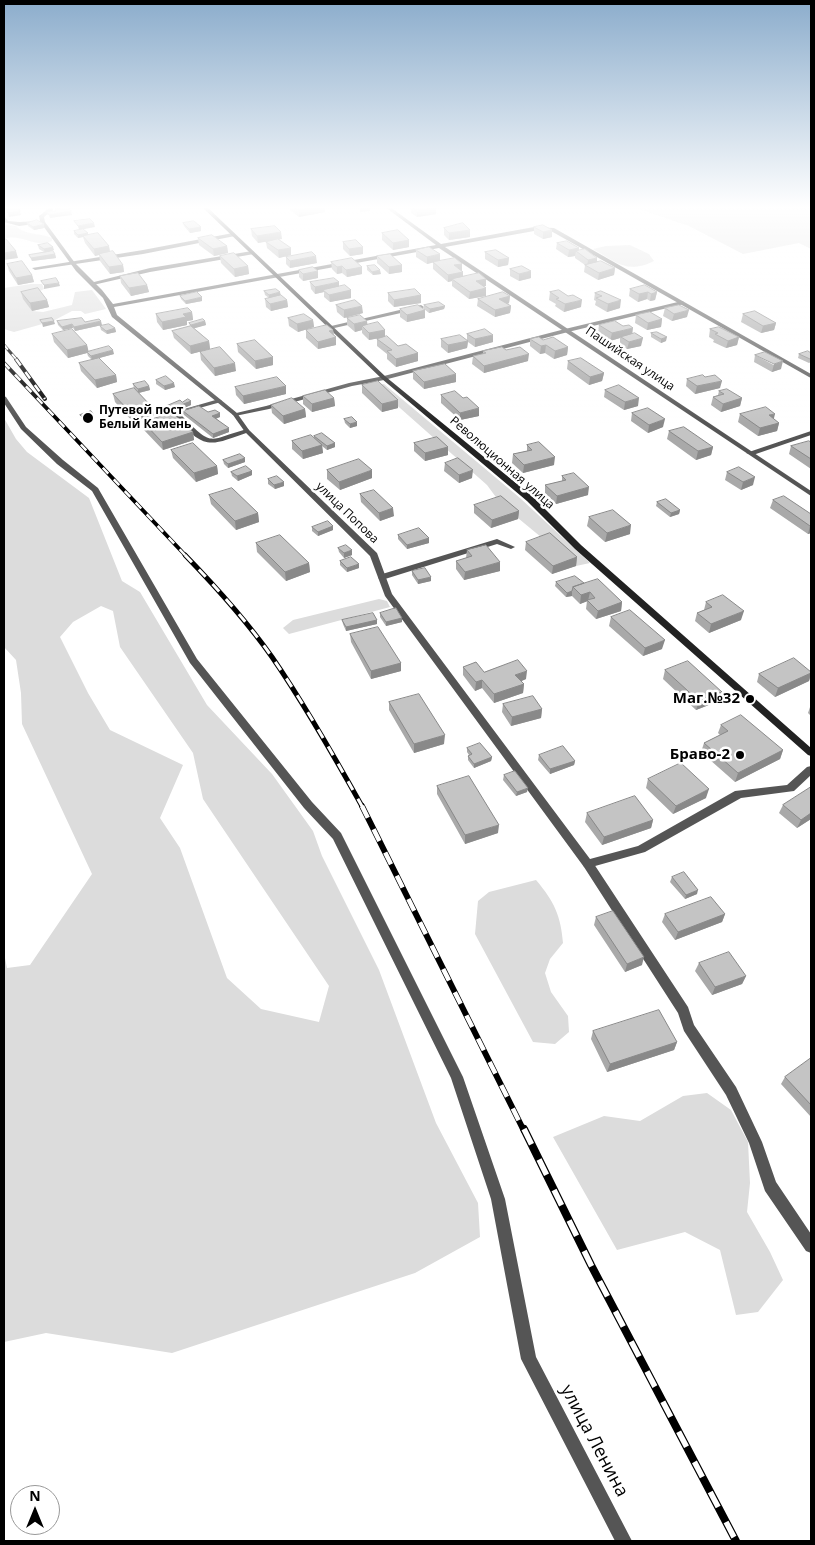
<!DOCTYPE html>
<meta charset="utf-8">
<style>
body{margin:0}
#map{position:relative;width:815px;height:1545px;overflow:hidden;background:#fff;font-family:"Open Sans",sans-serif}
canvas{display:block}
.frame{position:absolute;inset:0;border:5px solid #000;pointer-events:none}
.north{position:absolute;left:10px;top:1485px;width:50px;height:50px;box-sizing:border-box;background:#fff;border:1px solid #999;border-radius:50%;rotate:0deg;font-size:14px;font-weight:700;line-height:20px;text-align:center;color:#000}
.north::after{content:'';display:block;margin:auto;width:18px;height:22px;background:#000;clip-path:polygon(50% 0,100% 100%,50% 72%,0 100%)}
</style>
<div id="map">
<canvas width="815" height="1545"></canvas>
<div class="frame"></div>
<div class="north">N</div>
</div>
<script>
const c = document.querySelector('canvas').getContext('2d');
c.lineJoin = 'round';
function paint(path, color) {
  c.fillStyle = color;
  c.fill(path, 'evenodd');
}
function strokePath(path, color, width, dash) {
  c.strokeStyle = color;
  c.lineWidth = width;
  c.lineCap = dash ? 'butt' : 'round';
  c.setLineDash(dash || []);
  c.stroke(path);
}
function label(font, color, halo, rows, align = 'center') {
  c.font = font + ' "Open Sans",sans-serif';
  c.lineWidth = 5;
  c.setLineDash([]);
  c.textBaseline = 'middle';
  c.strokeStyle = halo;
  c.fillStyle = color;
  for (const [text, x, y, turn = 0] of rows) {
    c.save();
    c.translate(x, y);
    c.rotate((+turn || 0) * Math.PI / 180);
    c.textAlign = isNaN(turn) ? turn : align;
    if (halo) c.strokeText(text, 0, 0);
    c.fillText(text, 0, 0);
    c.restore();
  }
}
const green = new Path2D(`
 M633,207H811V249L799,243L743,254L689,226Z
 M4,225L16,226C24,235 41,233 52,238V241C35,249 22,233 4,239Z
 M630,245L649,254L654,261C627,274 617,263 593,249L606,246Z
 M31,284H42L44,289L24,299L32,311L43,312L72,305L75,292L92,290L106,309L85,314L81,311H72L53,321L14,332L4,329V288Z
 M384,384L520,498L590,563L576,566L501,504L487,485L374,385Z
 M4,418L16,439L27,452L89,498L122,581L140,592L207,705L272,774L313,831L322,856L379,970L436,1123L478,1203L480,1237L415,1273L172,1353L46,1333L4,1342V953L7,968L30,965L92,874L22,724L21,693L16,660L4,647ZM101,606L113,611L120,647L193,753L203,799L329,986L319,1022L261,1009L227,978L180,848L160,818L183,765L110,730L88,693L60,637L73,622Z
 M379,599L387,601L390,607L289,634L283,628L293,620Z
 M536,880C554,901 561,916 563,943L550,959L545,973L551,992L568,1016L569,1032L555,1044L533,1042L475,934L478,901L489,892Z
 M707,1093L731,1110L748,1142L750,1183L747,1212L770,1252L783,1280L758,1312L736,1315L720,1250L685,1232L617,1250L553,1137L604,1116L640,1121L683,1096Z`);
const lane = new Path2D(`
 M233,233L235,236L143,254L35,270L32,268L143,250Z
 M252,251L254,252V254L150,272L93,285L90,283L150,268Z
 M682,301L684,302V304L568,332L384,380L352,386L269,409L235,416L232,414L266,406L349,383L384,376L565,329Z
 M421,305L424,307L423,308L330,329L327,327Z
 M219,399L222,401L221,402L185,412L182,416C214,448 207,440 247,429L249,430V432C209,446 205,451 175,416L181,410Z
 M811,431V435L753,455L746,453Z
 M497,539L515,547L511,549L497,544L385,579H379L378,577L379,575Z
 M588,860L592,861L688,1007L694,1025L736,1087L762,1142L776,1182L811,1234V1253L806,1251L765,1191L749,1143L726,1095L684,1031L678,1013L584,867L583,864L584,861Z`);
const street = new Path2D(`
 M385,207H390L441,244L534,227L554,228L811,374V378L809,377L551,231H534L445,247L811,491V496L439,248L114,307L117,315L237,413L249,430L377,553L392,594L590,859L638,846L735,791L787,785L807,767L811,766V775L794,791L741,798L645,852L588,868L584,867L385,596L370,556L245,432L233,415L112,317L103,298L76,271L41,223L19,226L4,222V216L8,221L19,222L40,221L39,216L49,208H53V210L44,217L45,222L75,263L102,290L113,304L436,245Z
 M4,396L6,397L26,427L63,460L98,488L197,659L312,802L341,833L463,1077L505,1199L536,1357L632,1541H615L521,1359L491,1199L451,1078L333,839L304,808L190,663L92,491L57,464L21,429L4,403Z`);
const secondary = new Path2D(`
 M202,207H207L386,377L533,497L581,545L811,748V756L808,755L575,549L527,501L382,379Z`);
const railFar4 = new Path2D(`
 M4,345L17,360`);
const railFar3 = new Path2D(`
 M16,359L45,399
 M4,363L186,556`);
const railFar2 = new Path2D(`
 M185,555C216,587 246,620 272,657C305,705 334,756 363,808`);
const railFar1 = new Path2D(`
 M362,806L524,1131`);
const rail = new Path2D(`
 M524,1129L591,1265L736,1541`);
const wall = new Path2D(`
 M288,207H325V212L299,217L290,210V207Z
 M411,207H436V214L417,217L411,213Z
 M27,223L44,228L34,230L28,226Z
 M183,223L201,227V231L190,233L184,226Z
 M534,227L552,230V237L543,239L534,234Z
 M444,228L470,237L449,240L444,235Z
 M251,229L282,239H279L291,255L279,258L267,248L266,242L272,240L258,243L252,236Z
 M74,231L88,233V235L109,246L110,252L123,265L124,272L110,274L100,261L99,255L95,256L85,243L83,237L78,238L74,234Z
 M382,233L409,240V247L393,250L382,240Z
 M198,238L227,246L228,253L214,256L199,245Z
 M343,242L363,247V254L350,256L343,249Z
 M557,243L579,248V251L597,262L615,268L614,275L598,280L584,272L585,265L575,258V256L568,257L556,249Z
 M38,245L54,250L47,252L55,254L56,258L32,261L29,255L44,252L39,249Z
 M416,250L440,261L462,264V271L463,276L486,279V286H484L486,288V296L469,299L452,286V281L448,282L433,269V262L427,264L416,257Z
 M485,252L509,258L508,265L498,267L485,259Z
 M220,256L248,266L249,274L235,277L221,263Z
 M377,256L402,265V272L389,274L377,263Z
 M286,257L317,263L290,268L286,264Z
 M331,262L362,267V274L347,277L342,273L337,274L332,269Z
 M7,264L32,275L34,282L18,285L9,271Z
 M367,266L381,274L373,275L367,270Z
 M510,269L531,278L519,281L510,276Z
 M299,270L318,278L303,281L299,277Z
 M120,276L147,285L149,292L131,296L121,283Z
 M310,282L339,287L351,290V298L330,302L324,297V292L315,294L311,289Z
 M630,289L657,292L655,300L650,301L647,299L638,302L629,296Z
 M264,291L281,296L287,300L288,307L271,311L266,307L265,299L269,298L265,295Z
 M601,291L620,308L607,312L595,305L596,301L594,300L595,293Z
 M21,292L47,300L49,307L32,311L23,299Z
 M550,292L581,307L564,312L555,306L556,304L549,300Z
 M388,293L421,295V303L394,307L388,301Z
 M180,296L202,301L186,304L181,299Z
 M510,296L509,303L508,304L511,306L510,313L495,317L477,306L478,299Z
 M336,305L363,313L344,318L337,312Z
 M424,305L445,306L444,309L429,313L424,309Z
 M665,308L687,317L672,321L663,316Z
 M400,309L425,310V318L407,322L400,317Z
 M192,312L193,320L187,321V325L163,330L157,322L156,314Z
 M743,314L776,323L774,330L761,333L741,322Z
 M636,315L662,319L661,327L647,330L635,323Z
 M288,318L313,320L314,327L298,332L289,326Z
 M347,318L385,330V337L398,346L418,353V361L396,367L387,359V354L377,346V339L379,338L369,340L362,333V330L355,332L347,325Z
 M57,321L85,322L102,325L75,331L73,328L63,330L58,325Z
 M205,321L206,325L194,328L209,341L210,349L191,354L174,338L172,331L190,326L189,323Z
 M599,325L632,334L641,346L627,349L620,344V338L610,341L598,332Z
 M100,326L115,328L116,332L107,334L101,330Z
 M710,329L739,337L737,345L726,348L713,342L714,340L709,337Z
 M306,330H333L334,335L336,337V345L318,349L306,338Z
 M651,333L666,341L661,343L651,337Z
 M52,334L87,345L88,351L114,354L99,358L116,375L117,382L97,388L81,371L79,363L92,360L88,356L87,353L68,358L54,342Z
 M467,334L493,342L475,347L468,342L467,348L448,353L441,347V339L467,340Z
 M530,339L543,340L568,347L567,355L554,359L545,353L540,354L530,346Z
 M237,344L273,365L256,369L238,352Z
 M506,350L528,361L484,373L472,364L473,356L483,354V351Z
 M200,352L236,371L215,376L201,360Z
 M811,353V362L809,363L798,358L799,354Z
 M755,355L781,369L772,372L754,362Z
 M568,361L604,373L602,381L589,385L567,369Z
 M413,371L456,382L424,389L413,379Z
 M687,379L720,388L695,394L686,386Z
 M156,380L175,387L165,390L156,384Z
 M133,384L149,386L150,390L139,393L152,407L154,415L132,421L115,402L113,394L134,388Z
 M362,385L398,408L382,412L362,393Z
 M235,387L286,394L244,404L236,395Z
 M605,390L638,406L624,410L604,397Z
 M719,391L742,398L740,406L721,412L711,405L713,397L718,395Z
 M441,395L479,416L460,420L441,403Z
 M303,396L334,398L335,406L312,412L303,404Z
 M191,401V405L172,413L166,410V406Z
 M271,405L305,409L306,417L284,424L272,413Z
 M183,411L220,413V417L216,418L229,432L213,438L184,415Z
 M632,413L663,427L648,433L631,421Z
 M740,414L773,419L779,423L777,431L758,436L738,422Z
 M344,419L357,426L350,428L345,423Z
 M143,422L193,432L194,440L163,450L144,430Z
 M669,431L713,447L711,455L696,460L667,439Z
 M314,436L335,443V447L327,450L322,446L323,453L303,459L292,449V441L314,438Z
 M811,442V469L789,454L791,446Z
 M414,443L448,447V455L425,461L414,451Z
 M527,445L554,465L523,473L512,463L513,454L527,451Z
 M171,450L217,466L218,474L196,482L173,458Z
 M223,460L245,462L228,468L224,464Z
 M445,463L472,478L459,483L444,471Z
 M327,470L372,478L340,490L327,479Z
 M252,471V475L238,481L232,476L231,472Z
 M727,472L753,485L741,490L725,480Z
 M562,476L588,495L556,504L545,493V485L562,481Z
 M268,479L284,486L275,489L268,484Z
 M360,494L394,516L380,521L361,502Z
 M209,495L258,513L259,522L236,530L211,504Z
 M773,500L811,514V533L808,534L770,508Z
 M657,502L680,510L679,514L670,517L656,506Z
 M474,505L519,511L518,519L491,528L474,513Z
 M589,517L630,534L605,542L587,526Z
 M333,526V530L318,536L312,531V527Z
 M398,535L429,538V543L407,549L398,539Z
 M526,542L577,557L576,566L552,574L525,550Z
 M256,543L309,563L310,572L286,581L257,552Z
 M338,548L352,555L344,558L339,552Z
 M467,550L500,571L464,580L456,569V561L466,558Z
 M340,561L359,568L347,572L340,565Z
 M412,571L431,581L418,584L412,575Z
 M556,582L584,583L622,602L621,611L596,619L586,609L587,601L580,604L572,596L566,597L555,586Z
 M706,602L741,620L709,633L695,621L697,613L704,610Z
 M380,613L402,618V622L386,626L380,617Z
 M611,617L662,649L643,656L609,626Z
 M342,620H377V624L346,631L343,624Z
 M350,634L401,663V671L371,679L351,642Z
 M463,667L484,672L526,679L521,681L524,684L523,693L494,703L482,688L475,691L463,675Z
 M665,670L719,701L696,710L663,679Z
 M811,672V675L809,681L775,697L757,682L759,674Z
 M389,702L444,744L414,753L389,710Z
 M503,704L542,709L541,718L511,726L502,712Z
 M811,704V716L808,713Z
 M721,725L783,750L780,759L735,782L701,752L704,743L720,735L718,733Z
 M467,748L492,757L491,761L474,768L468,760V756L469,755L467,752Z
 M539,755L575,761L574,765L550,774L538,760Z
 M504,775L527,792L516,796L503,780Z
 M648,779L706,798L673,814L646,788Z
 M437,786L498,833L465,844L437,794Z
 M811,787V819L797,828L779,813L783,805Z
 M587,813L653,820L651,828L602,845L585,822Z
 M672,877L697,894L685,899L670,882Z
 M665,914H725L722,922L675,940L662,922Z
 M596,917L642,965L625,972L594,925Z
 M699,963L746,976L742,984L712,995L695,971Z
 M593,1031L677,1042L674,1050L607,1072L591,1039Z
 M811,1058V1117L781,1084L785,1077Z`);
const shadedWall = new Path2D(`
 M317,207H325V212L299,217V210Z
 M370,207V211L360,212V208Z
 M436,207V214L417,217V211Z
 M20,211L21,215L9,217L8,213Z
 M71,211L72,215L50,218L49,215Z
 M94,223L95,227L79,230L78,226Z
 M44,224V228L34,230L33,227Z
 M201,227V231L190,233L189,229Z
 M470,230V237L449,240V233Z
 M552,230V237L543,239V232Z
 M281,232L282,239L258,243L257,236Z
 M88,233V236L78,238V235Z
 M409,240V247L393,250V243Z
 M109,246L110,253L99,254V255L95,256L94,249Z
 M227,246L228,253L214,256L213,249Z
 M53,247L54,250L45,253L44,249Z
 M363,247V254L350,256L349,249Z
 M291,248V255L279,258L278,250Z
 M579,248L578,253L576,251L575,256L568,257L569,250Z
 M16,251L18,258L4,260V253Z
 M55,254L56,258L32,261L31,258Z
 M440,254V261L427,264V257Z
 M316,256L317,263L290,268V261Z
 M509,258L508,265L498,267V260Z
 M597,258V265L587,267L588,260Z
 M462,264V271L454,265Z
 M123,265L124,272L110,274L109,267Z
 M402,265V272L389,274V267Z
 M248,266L249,274L235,277L234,269Z
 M342,266V273L337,274V267Z
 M362,267V274L347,277L346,270Z
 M615,268L614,275L598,280L599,273Z
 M380,270L381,274L373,275L372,272Z
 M318,271V278L303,281V274Z
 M531,271V278L519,281V274Z
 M463,272V279H452V281L448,282V275Z
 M32,275L34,282L18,285L16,278Z
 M486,279V286L476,288V281Z
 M339,282V290H323L324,292L315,294V287Z
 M59,283L60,286L44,289V285Z
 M147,285L149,292L131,296L129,288Z
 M486,288V296L469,299L470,292Z
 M351,290V298L330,302L329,295Z
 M280,292L281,296L269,299V295Z
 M648,292L647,299L638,302L639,294Z
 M657,292L655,300L650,301L651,294Z
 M421,295V303L394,307V300Z
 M510,296L509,303L499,306V299Z
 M202,297V301L186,304L185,301Z
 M47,300L49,307L32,311L30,303Z
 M287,300L288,307L271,311L270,304Z
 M582,300L581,307L564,312L565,304Z
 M621,300L620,308L607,312L608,304Z
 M362,306L363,313L344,318V310Z
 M445,306L444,309L429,313L430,309Z
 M511,306L510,313L495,317V310Z
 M425,310V318L407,322V315Z
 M689,310L687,317L672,321L674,314Z
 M192,312L193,320L187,321V325L163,330L162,322L183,314Z
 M662,319L661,327L647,330L648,323Z
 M313,320L314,327L298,332L297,324Z
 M54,321L55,324L43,327L42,323Z
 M101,321L102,325L75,331L74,327Z
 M205,321L206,325L192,329L191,325Z
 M367,321L368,329L362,326V330L355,332L354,324Z
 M776,323L774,330L761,333L763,326Z
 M72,324L73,328L63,330L62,327Z
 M115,328L116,332L107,334L106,331Z
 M633,328L632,336L621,337L620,338L610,341L612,333Z
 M333,330L334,338L336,337V345L318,349V342L329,331Z
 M385,330V337L369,340V333Z
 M493,335V342L475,347V339Z
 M667,337L666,341L661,343V339Z
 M739,337L737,345L726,348L728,341Z
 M643,338L641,346L627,349L629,342Z
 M209,341L210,349L191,354L190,346Z
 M468,341L467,348L448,353V345Z
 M87,345L89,353L87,352V353L68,358L67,350Z
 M546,345L545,353L540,354L541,346Z
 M568,347L567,355L554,359L555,351Z
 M113,350L114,354L92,360L91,356Z
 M418,353V361L396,367V359Z
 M529,354L528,361L484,373V366Z
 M273,357V365L256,369L255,361Z
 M783,361L781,369L772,372L774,364Z
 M235,363L236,371L215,376L214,368Z
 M604,373L602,381L589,385L590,377Z
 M456,374V382L424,389V382Z
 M116,375L117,382L97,388L95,380Z
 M722,381L720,388L695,394L697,386Z
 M174,383L175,387L165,390L164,386Z
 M149,386L150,390L138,393V389Z
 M286,386V394L244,404L243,396Z
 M334,398L335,406L312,412V404Z
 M639,398L638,406L624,410L625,402Z
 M742,398L740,406L721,412L723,404Z
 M398,400V408L382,412V404Z
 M191,401V405L172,413L171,409Z
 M152,407L154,415L132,421L131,413Z
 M479,408V416L460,420V413Z
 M305,409L306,417L284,424L283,416Z
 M220,413V417L213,420L212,416Z
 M93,414L94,418L83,421L82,417Z
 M775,414L773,422L769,415Z
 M665,419L663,427L648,433L649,425Z
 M357,422V426L350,428V424Z
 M779,423L777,431L758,436L760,428Z
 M229,428V432L213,438V434Z
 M193,432L194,440L163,450L162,442Z
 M335,443V447L327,450V446Z
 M322,445L323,453L303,459L302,451Z
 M448,447V455L425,461V453Z
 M713,447L711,455L696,460L698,451Z
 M555,457L554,465L523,473L524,465Z
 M245,458V462L228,468V464Z
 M217,466L218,474L196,482L194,473Z
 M372,470V478L340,490L339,482Z
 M473,470L472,478L459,483V475Z
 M252,471V475L238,481L237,476Z
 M755,477L753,485L741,490L743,482Z
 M284,482V486L275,489L274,485Z
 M589,487L588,495L556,504L557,496Z
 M393,508L394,516L380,521L379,513Z
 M680,510L679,514L670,517L671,513Z
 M519,511L518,519L491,528L492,520Z
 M258,513L259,522L236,530L235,521Z
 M631,525L630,534L605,542L607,533Z
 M811,525V533L808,534L810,526Z
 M333,526V530L318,536V532Z
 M429,538V543L407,549V545Z
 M352,550V555L344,558V553Z
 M577,557L576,566L552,574L553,566Z
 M500,562V571L464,580L465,572Z
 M309,563L310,572L286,581L285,572Z
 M359,564V568L347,572V568Z
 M431,577V581L418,584V580Z
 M572,591V596L566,597L567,593Z
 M590,592L588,601L580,604L581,595Z
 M622,602L621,611L596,619L598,611Z
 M744,611L741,620L709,633L711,624Z
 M402,618V622L386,626V622Z
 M377,620V624L346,631V627Z
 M665,640L662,649L643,656L645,648Z
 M401,663V671L371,679V671Z
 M527,671L526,679L515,684V675Z
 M811,673L809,681L775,697L778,688Z
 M482,680V688L475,691L476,682Z
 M524,684L523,693L494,703V694Z
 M722,692L719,701L696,710L699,701Z
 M542,709L541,718L511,726L512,717Z
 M445,735L444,744L414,753V744Z
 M783,750L780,759L735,782L738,773Z
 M492,757L491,761L474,768V764Z
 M575,761L574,765L550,774V769Z
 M528,788L527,792L516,796L517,792Z
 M709,789L706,798L673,814L676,806Z
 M811,813V819L797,828L801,820Z
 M653,820L651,828L602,845L604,837Z
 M499,825L498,833L465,844V835Z
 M698,890L697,894L685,899L686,895Z
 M725,914L722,922L675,940L678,932Z
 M644,957L642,965L625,972L627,964Z
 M746,976L742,984L712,995L715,987Z
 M677,1042L674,1050L607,1072L610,1064Z`);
const building = new Path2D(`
 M5,207H18L20,211L8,213Z
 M67,207H68L71,211L49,215L47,212L56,211L55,209Z
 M294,207H317L299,210Z
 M358,207H370L360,208Z
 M412,207H436L417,211Z
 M90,219L94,223L78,226L74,221Z
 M37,220L44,224L33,227L27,223Z
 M194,221L201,227L189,229L183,223Z
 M463,223L470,230L449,233L444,228Z
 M543,225L552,230L543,232L534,227Z
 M275,226L281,232L257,236L251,229Z
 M83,229L88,233L78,235L74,231Z
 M398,230L409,240L393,243L382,233Z
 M98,233L109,246L94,249L83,236Z
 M212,235L227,246L213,249L198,238Z
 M4,239H6L16,251L4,253Z
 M278,239L291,248L278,250L266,242Z
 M356,240L363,247L349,249L343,242Z
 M567,241L579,248L569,250L557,243Z
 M48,243L53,247L44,249L38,245Z
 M429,247L440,254L427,257L416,250Z
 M585,249L597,258L588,260L576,251Z
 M496,250L509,258L498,260L485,252Z
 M53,251L55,254L31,258L29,255Z
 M113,251L123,265L109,267L99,254Z
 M312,252L316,256L290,261L286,257Z
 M234,253L248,266L234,269L220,256Z
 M390,254L402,265L389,267L377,256Z
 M352,258L362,267L346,270L342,266L337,267L331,262Z
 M455,258L462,264L454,265L463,272L448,275L433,262Z
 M22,261L32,275L16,278L7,264Z
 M601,261L615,268L599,273L585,265Z
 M375,265L380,270L372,272L367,266Z
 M522,266L531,271L519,274L510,269Z
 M313,267L318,271L303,274L299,270Z
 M138,273L147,285L129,288L120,276Z
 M479,273L486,279L476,281L486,288L470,292L452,279Z
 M56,278L59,283L44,285L41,281Z
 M334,278L339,282L315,287L310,282Z
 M345,285L351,290L329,295L323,290Z
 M645,285L657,292L651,294L648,292L639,294L630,289Z
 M38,288L47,300L30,303L21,292Z
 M276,289L280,292L269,295L264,291Z
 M415,289L421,295L394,300L388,293Z
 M559,290L568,296L573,295L582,300L565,304L556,299L559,298L550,292Z
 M601,291L621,300L608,304L596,298L602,296L595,293Z
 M197,292L202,297L185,301L180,296Z
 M503,292L510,296L499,299L511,306L495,310L478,299Z
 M281,295L287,300L270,304L265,299Z
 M355,300L362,306L344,310L336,305Z
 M439,302L445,306L430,309L424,305Z
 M418,305L425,310L407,315L400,309Z
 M679,305L689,310L674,314L665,308Z
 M188,308L192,312L183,314L186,317L162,322L156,314Z
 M755,311L776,323L763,326L743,314Z
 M650,312L662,319L648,323L636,315Z
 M304,314L313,320L297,324L288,318Z
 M360,315L367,321L354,324L347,318Z
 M52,318L54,321L42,323L40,320Z
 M82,318L85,322L99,319L101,321L74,327L72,324L62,327L57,321Z
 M203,319L205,321L191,325L189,323Z
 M615,321L623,326L629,325L633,328L612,333L599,325Z
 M378,322L385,330L369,333L362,326Z
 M109,324L115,328L106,331L100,326Z
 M327,325L333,330L329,331L336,337L318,342L306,330Z
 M191,326L209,341L190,346L172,331Z
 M719,327L739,337L728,341L715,334L718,333L710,329Z
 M72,329L87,345L67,350L52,334Z
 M485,329L493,335L475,339L467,334Z
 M657,332L667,337L661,339L651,333Z
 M635,333L643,338L629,342L621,337Z
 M460,335L468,341L448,345L441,339Z
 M387,336L398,346L406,344L418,353L396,359L387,351L392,350L377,339Z
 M539,337L543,340L553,337L568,347L555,351L546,345L541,346L530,339Z
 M255,340L273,357L255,361L237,344Z
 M109,346L113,350L91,356L87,352Z
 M220,347L235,363L214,368L200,352Z
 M502,347L506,350L520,347L529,354L484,366L473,356L486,353L483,351Z
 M808,351L811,353V359H810L799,354Z
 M765,352L783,361L774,364L755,355Z
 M99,358L116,375L95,380L79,363Z
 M581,358L604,373L590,377L568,361Z
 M445,364L456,374L424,382L413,371Z
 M703,375L705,377L715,375L722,381L697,386L687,379Z
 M166,376L174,383L164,386L156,380Z
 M277,377L286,386L243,396L235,387Z
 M145,381L149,386L138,389L133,384Z
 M378,381L398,400L382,404L362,385Z
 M619,385L639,398L625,402L605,390Z
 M134,388L152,407L131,413L113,394Z
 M727,389L742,398L723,404L713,397L724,394L719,391Z
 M325,390L334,398L312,404L303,396Z
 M455,391L463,398L467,397L479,408L460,413L441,395Z
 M292,398L305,409L283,416L271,405Z
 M188,399L191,401L171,409L166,406L180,400L182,402Z
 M199,406L208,412L215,410L220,413L212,416L229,428L213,434L183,411Z
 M766,407L775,414L769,415L779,423L760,428L740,414Z
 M648,408L665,419L649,425L632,413Z
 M91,411L93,414L82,417L80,415Z
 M173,413L193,432L162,442L143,422Z
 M352,417L357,422L350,424L344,419Z
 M684,427L713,447L698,451L669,431Z
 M322,433L335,443L327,446L314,436Z
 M311,435L322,445L302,451L292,441Z
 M437,437L448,447L425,453L414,443Z
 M809,441L811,442V459L791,446Z
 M539,442L555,457L524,465L513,454L532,450L527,445Z
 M193,443L217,466L194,473L171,450Z
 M240,454L245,458L228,464L223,460Z
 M458,458L473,470L459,475L445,463Z
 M359,459L372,470L339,482L327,470Z
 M246,466L252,471L237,476L231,472Z
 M739,467L755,477L743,482L727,472Z
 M574,473L589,487L557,496L545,485L566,480L562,476Z
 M277,476L284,482L274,485L268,479Z
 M232,488L258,513L235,521L209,495Z
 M374,490L393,508L379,513L360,494Z
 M501,496L519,511L492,520L474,505Z
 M784,496L811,514V525L810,526L773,500Z
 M666,499L680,510L671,513L657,502Z
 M613,510L631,525L607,533L589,517Z
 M328,521L333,526L318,532L312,527Z
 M419,528L429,538L407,545L398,535Z
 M550,533L577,557L553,566L526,542Z
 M280,535L309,563L285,572L256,543Z
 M346,545L352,550L344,553L338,548Z
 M486,545L500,562L465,572L456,561L472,556L467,550Z
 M351,557L359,564L347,568L340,561Z
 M425,568L431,577L418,580L412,571Z
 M575,576L584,583L573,587L572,591L567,593L556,582Z
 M598,579L622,602L598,611L587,600L595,598L590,592L581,595L573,587Z
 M723,595L744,611L711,624L697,613L712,607L706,602Z
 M396,608L402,618L386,622L380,613Z
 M630,610L665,640L645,648L611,617Z
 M373,613L377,620L346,627L342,620Z
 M378,627L401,663L371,671L350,634Z
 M794,658L811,672V673L778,688L759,674Z
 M518,660L527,671L515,675L524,684L494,694L482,680L476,682L463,667L476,662L484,672Z
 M688,661L722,692L699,701L665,670Z
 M419,694L445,735L414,744L389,702Z
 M533,696L542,709L512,717L503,704Z
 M741,715L783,750L738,773L704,743L728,731L721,725Z
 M480,743L492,757L474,764L468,756L472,754L467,748Z
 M563,746L575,761L550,769L539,755Z
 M681,763L709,789L676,806L648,779Z
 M515,771L528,788L517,792L504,775Z
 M469,776L499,825L465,835L437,786Z
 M811,787V813L801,820L783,805Z
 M635,796L653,820L604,837L587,813Z
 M684,872L698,890L686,895L672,877Z
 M711,897L725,914L678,932L665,914Z
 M613,911L644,957L627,964L596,917Z
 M729,952L746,976L715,987L699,963Z
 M659,1010L677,1042L610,1064L593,1031Z
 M811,1058V1105L785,1077Z`);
const markers = [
 [88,418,6,"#000"],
 [750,699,5,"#000"],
 [740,755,5,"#000"]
];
const farStreetnames = [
 ["Пашийская улица",630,359,34],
 ["Революционная улица",502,463,41],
 ["улица Попова",347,513,44]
];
const farPoinames = [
 ["Путевой пост",99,411],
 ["Белый Камень",99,425]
];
const poiNames = [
 ["Маг.№32",740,699],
 ["Браво-2",730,755]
];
const nearStreetnames = [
 ["улица Ленина",594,1441,62]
];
paint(green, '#dcdcdc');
paint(lane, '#555');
paint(street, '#555');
paint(secondary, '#222');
strokePath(railFar4, '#000', 3);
strokePath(railFar3, '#000', 4);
strokePath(railFar2, '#000', 5);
strokePath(railFar1, '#000', 6);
strokePath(rail, '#000', 8);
strokePath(railFar4, '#fff', 2, [6]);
strokePath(railFar3, '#fff', 2.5, [8]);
strokePath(railFar2, '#fff', 3, [10]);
strokePath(railFar1, '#fff', 4.5, [13]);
strokePath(rail, '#fff', 5.5, [17]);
paint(wall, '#a9a9a9');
paint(shadedWall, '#898989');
paint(building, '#c4c4c4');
strokePath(building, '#898989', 1);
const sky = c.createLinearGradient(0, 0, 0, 423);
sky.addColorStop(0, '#8cadcc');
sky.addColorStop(0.49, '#fff');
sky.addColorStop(1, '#ffffff00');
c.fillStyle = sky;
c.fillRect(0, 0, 815, 423);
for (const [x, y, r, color] of markers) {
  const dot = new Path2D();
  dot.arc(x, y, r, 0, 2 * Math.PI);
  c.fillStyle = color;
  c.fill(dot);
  strokePath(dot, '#fff', 2);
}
label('12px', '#000', '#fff', farStreetnames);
label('bold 12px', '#000', '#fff', farPoinames, 'left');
label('bold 15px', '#000', '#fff', poiNames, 'right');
label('18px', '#000', '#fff', nearStreetnames);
</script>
